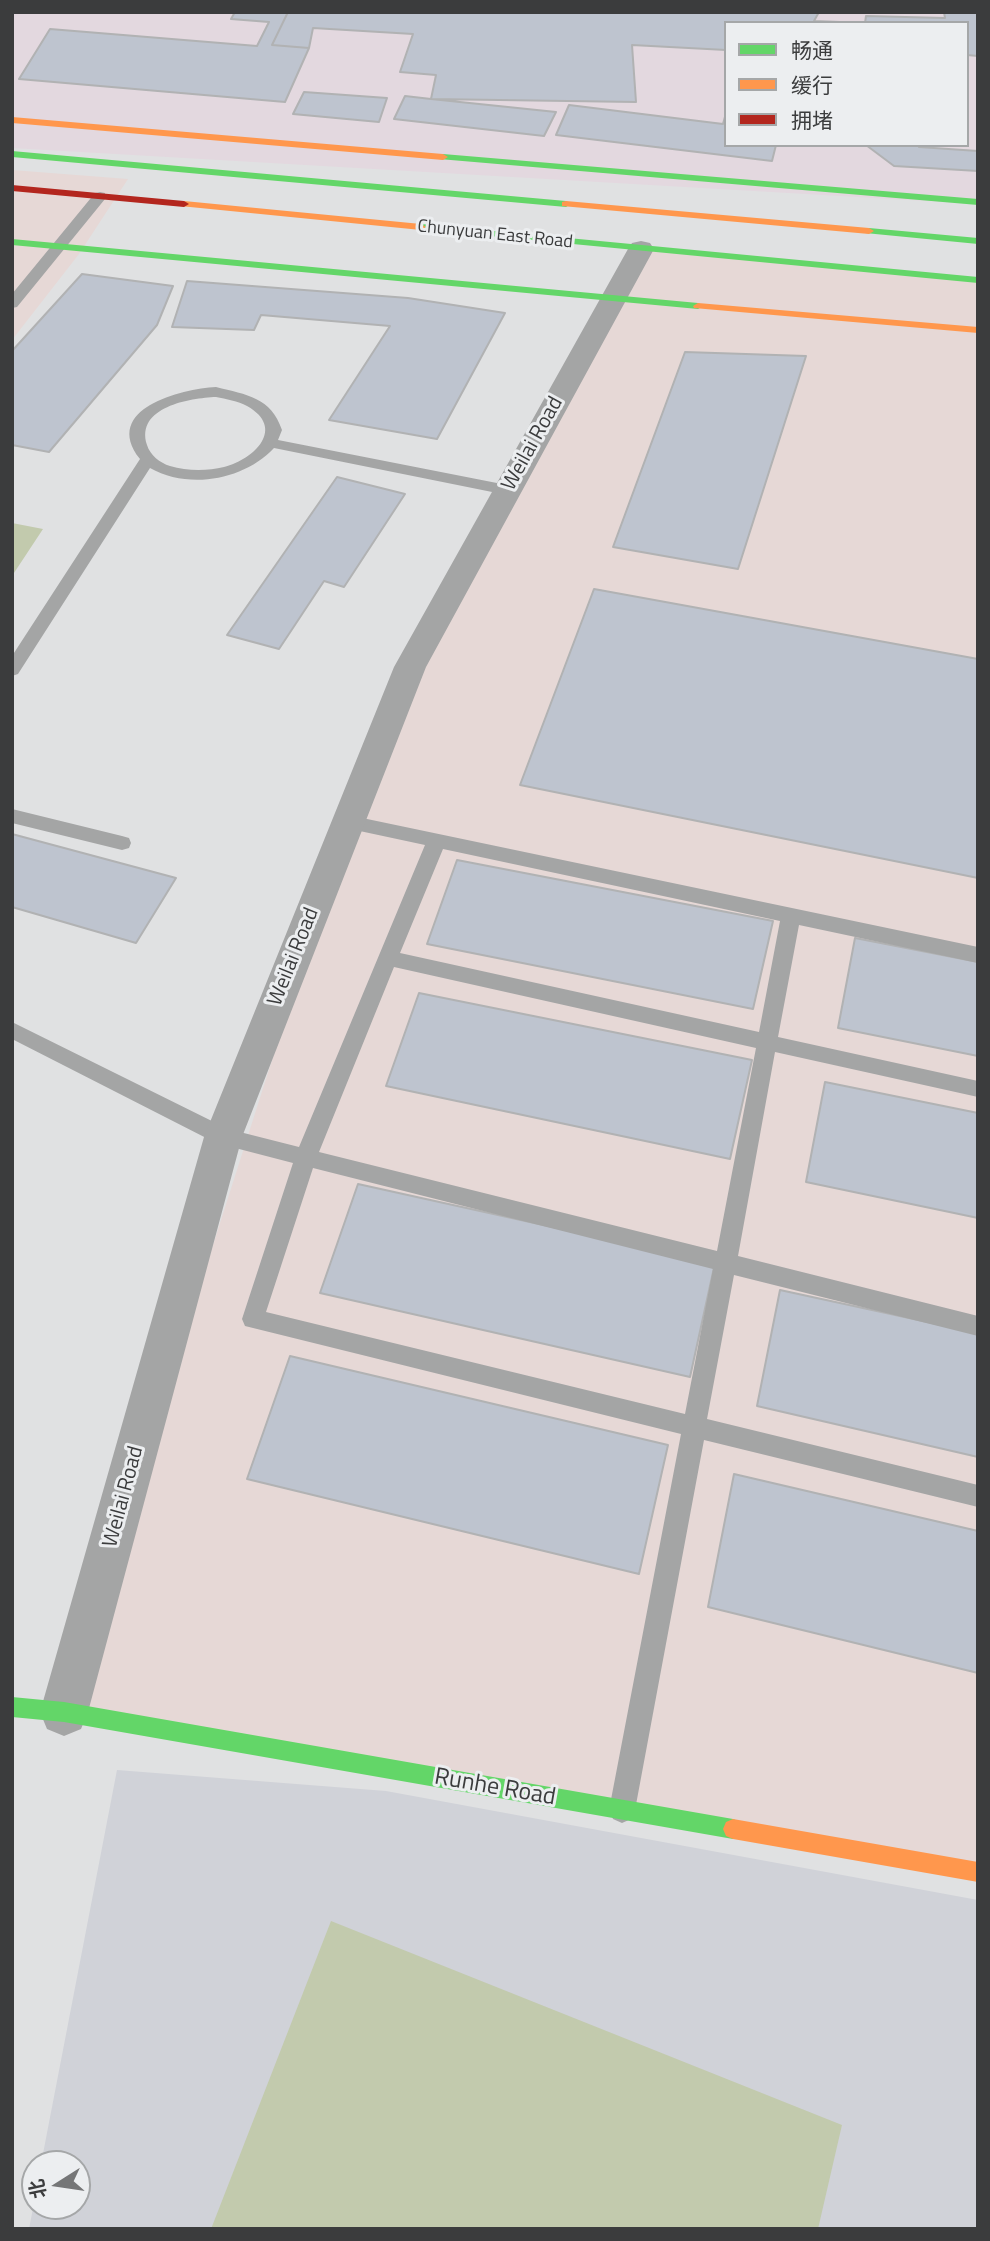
<!DOCTYPE html>
<meta charset="utf-8">
<style>
body{margin:0}
#map{position:relative;width:990px;height:2241px;overflow:hidden;background:#e0e1e2;font-family:"Titillium Web","Noto Sans SC",sans-serif}
canvas{display:block}
.frame{position:absolute;inset:0;border:14px solid #3b3c3d;pointer-events:none}
.legend{position:absolute;left:724px;top:21px;width:245px;height:126px;box-sizing:border-box;background:#eceef0;border:2px solid #a5a7a8;margin:0;padding:9px 12px;list-style:none;font-size:21px;color:#3b3c3d}
.legend li{display:flex;align-items:center;gap:14px;height:35px}
.legend b{width:35px;border:2px solid #a5a7a8}
.north{position:absolute;left:21px;top:2150px;width:70px;height:70px;box-sizing:border-box;background:#eceef0;border:2px solid #a5a7a8;border-radius:50%;rotate:258deg;font-size:19px;font-weight:700;line-height:28px;text-align:center;color:#3b3c3d}
.north::after{content:'';display:block;margin:auto;width:24px;height:32px;background:#757677;clip-path:polygon(50% 0,100% 100%,50% 72%,0 100%)}
</style>
<div id="map">
<canvas width="990" height="2241"></canvas>
<div class="frame"></div>
<ul class="legend">
<li><b style="height:9px;background:#63d668"></b>畅通</li>
<li><b style="height:9px;background:#ff974d"></b>缓行</li>
<li><b style="height:9px;background:#b3261e"></b>拥堵</li>
</ul>
<div class="north">北</div>
</div>
<script>
const c = document.querySelector('canvas').getContext('2d');
c.lineJoin = 'round';
function paint(path, color) {
  c.fillStyle = color;
  c.fill(path, 'evenodd');
}
function strokePath(path, color, width, dash) {
  c.strokeStyle = color;
  c.lineWidth = width;
  c.lineCap = dash ? 'butt' : 'round';
  c.setLineDash(dash || []);
  c.stroke(path);
}
function label(font, color, halo, rows, align = 'center') {
  c.font = font + ' "Titillium Web",sans-serif';
  c.lineWidth = 6;
  c.setLineDash([]);
  c.textBaseline = 'middle';
  c.strokeStyle = halo;
  c.fillStyle = color;
  for (const [text, x, y, turn = 0] of rows) {
    c.save();
    c.translate(x, y);
    c.rotate((+turn || 0) * Math.PI / 180);
    c.textAlign = isNaN(turn) ? turn : align;
    if (halo) c.strokeText(text, 0, 0);
    c.fillText(text, 0, 0);
    c.restore();
  }
}
const commercial = new Path2D(`
 M12,170L128,179L79,254L12,340Z
 M641,249L978,280V1872L64,1712L348,822L410,667Z`);
const industrial = new Path2D(`
 M12,12H978V204L12,148ZM726,23H967V145H726Z`);
const built = new Path2D(`
 M117,1770L386,1791L978,1900V2229H29L35,2198V2206H77V2164H41Z`);
const green = new Path2D(`
 M12,523L43,529L12,576Z
 M331,1921L842,2125L818,2229H211Z`);
const building = new Path2D(`
 M235,12H288L272,45L309,48L285,102L19,79L50,29L257,46L269,22L231,19Z
 M288,12H819L814,21L865,23L866,16L945,18L944,12H978V56L967,55V23H726V50L632,45L636,102L431,99L436,75L400,72L413,34L313,28L309,48L272,45Z
 M304,92L387,98L379,122L293,114Z
 M405,96L431,99L556,112L544,136L394,119Z
 M569,105L723,124L726,113V145H776L772,161L556,135Z
 M866,145H923L919,147L978,151V171L894,166Z
 M82,274L173,286L157,325L49,452L12,445V351Z
 M187,281L408,298L505,313L437,439L329,420L390,326L261,315L254,330L172,327Z
 M685,352L806,356L738,569L613,547Z
 M337,477L405,494L344,587L324,581L279,649L227,635Z
 M594,589L978,659V878L520,785Z
 M12,834L176,878L136,943L12,907Z
 M457,860L773,921L753,1009L427,944Z
 M855,938L978,962V1056L838,1028Z
 M419,993L752,1060L730,1159L386,1086Z
 M825,1082L978,1113V1218L806,1182Z
 M358,1184L715,1263L690,1377L320,1293Z
 M780,1290L978,1333V1457L757,1406Z
 M290,1356L668,1445L639,1574L247,1479Z
 M734,1474L978,1531V1673L708,1607Z`);
const lane = new Path2D(`
 M100,192L105,193V199L17,307L12,308V294L95,193Z
 M216,387C247,395 271,397 282,430L278,440L507,485L515,490L507,495L274,448C244,480 189,490 150,468L18,674L12,676V656L140,459C101,409 181,389 216,387ZM216,397C226,399 238,401 247,406C286,428 255,459 224,467C207,471 187,471 170,466C160,463 150,455 147,445C135,407 190,398 216,397Z
 M12,809L122,836L129,838L131,843L129,848L122,850L12,823Z
 M348,815L978,947V963L799,925L778,1037L978,1081V1097L775,1052L738,1256L978,1316V1336L734,1275L707,1419L978,1485V1507L704,1440L635,1810L631,1819L622,1823L613,1819L609,1810L681,1434L245,1326L242,1319L293,1163L216,1143L12,1039V1022L228,1129L299,1147L425,845L341,827L339,822L341,817ZM443,849L780,921L759,1032L400,953ZM394,967L756,1048L717,1251L319,1152ZM313,1168L713,1269L685,1414L266,1312Z`);
const street = new Path2D(`
 M641,241L650,243L654,249L426,667L242,1137L88,1712L81,1729L64,1736L47,1729L40,1712L204,1137L394,667L628,249L632,243Z`);
const fast = new Path2D(`
 M12,151L566,201L571,204L566,207L12,157Z
 M443,154L978,199V205L439,159V155Z
 M421,224L978,277V283L417,229L416,227Z
 M869,228L978,238V244L865,233V229Z
 M12,239L698,303L703,306L698,309L12,245Z
 M12,1697L64,1702L733,1819L740,1822L743,1829L740,1836L733,1839L64,1722L12,1717Z`);
const slow = new Path2D(`
 M12,117L443,154L448,157L443,160L12,123Z
 M184,201L421,224L426,227L421,230L180,206L179,204Z
 M566,201L869,228L874,231L869,234L562,206V202Z
 M698,303L978,327V333L694,308L693,306Z
 M733,1819L978,1862V1882L733,1839L726,1836L723,1829L726,1822Z`);
const jam = new Path2D(`
 M12,185L184,201L189,204L184,207L12,191Z`);
const farStreetnames = [
 ["Chunyuan East Road",495,235,6]
];
const streetNames = [
 ["Weilai Road",533,444,-61],
 ["Weilai Road",294,957,-68],
 ["Weilai Road",124,1497,-75]
];
const nearStreetnames = [
 ["Runhe Road",495,1788,10]
];
paint(commercial, '#e6d8d6');
paint(industrial, '#e3d8df');
paint(built, '#d0d2d8');
paint(green, '#c2caad');
paint(building, '#bec4cf');
strokePath(building, '#b1b2b3', 2);
paint(lane, '#a4a5a5');
paint(street, '#a4a5a5');
paint(fast, '#63d668');
paint(slow, '#ff974d');
paint(jam, '#b3261e');
label('18px', '#3b3c3d', '#eceef0', farStreetnames);
label('21px', '#3b3c3d', '#eceef0', streetNames);
label('24px', '#3b3c3d', '#eceef0', nearStreetnames);
</script>
